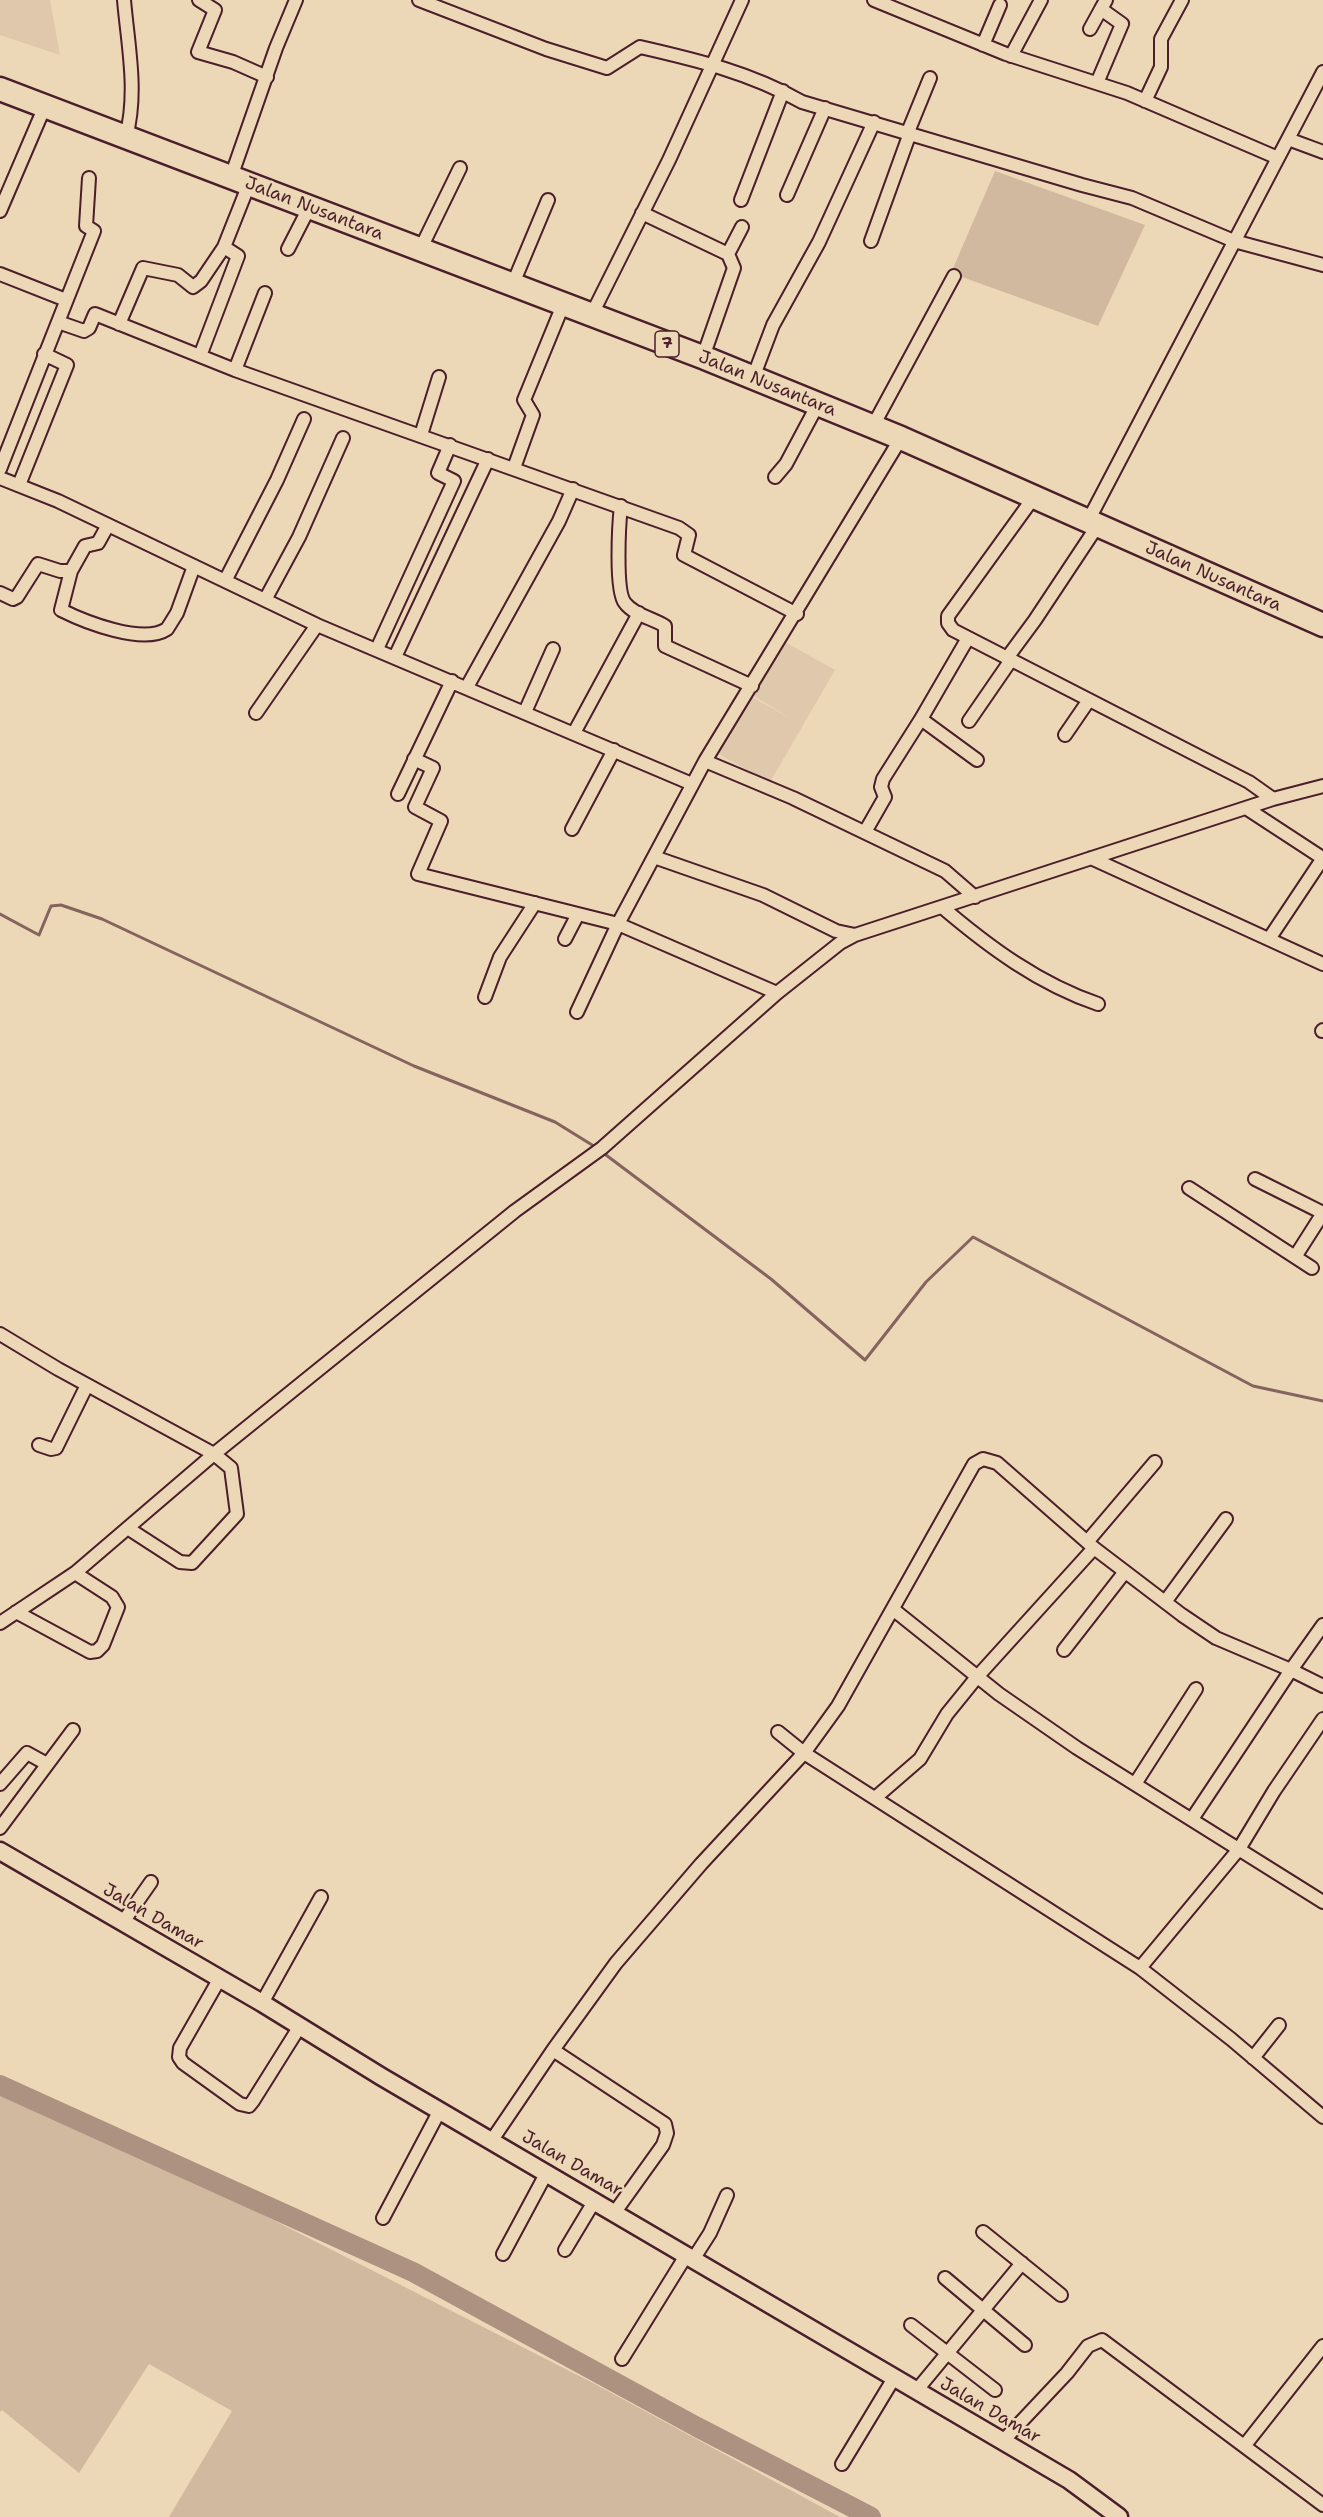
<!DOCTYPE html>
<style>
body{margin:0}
canvas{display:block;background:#ecd7b6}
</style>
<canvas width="1323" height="2517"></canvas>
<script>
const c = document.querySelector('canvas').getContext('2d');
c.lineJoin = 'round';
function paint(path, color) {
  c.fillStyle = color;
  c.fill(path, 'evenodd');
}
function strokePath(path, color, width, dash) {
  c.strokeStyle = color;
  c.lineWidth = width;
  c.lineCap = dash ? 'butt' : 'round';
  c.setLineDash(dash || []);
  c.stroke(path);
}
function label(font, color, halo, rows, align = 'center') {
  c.font = font + ' "Shantell Sans",sans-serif';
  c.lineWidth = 5;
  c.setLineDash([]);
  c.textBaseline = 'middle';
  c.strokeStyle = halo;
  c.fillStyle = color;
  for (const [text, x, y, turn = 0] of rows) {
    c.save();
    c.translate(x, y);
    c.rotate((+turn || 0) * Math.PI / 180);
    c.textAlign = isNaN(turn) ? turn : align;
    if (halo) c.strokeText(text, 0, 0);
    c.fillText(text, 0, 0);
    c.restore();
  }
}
const built = new Path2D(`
 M0,0H50L60,55L0,35Z
 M785,642L835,670L770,782L718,754L752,697L795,721L754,696Z`);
const green = new Path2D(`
 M995,171L1145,225L1098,326L951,273Z
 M0,2090L83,2123L595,2384L840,2517H169L232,2411L149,2364L79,2473L2,2410L0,2412Z`);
const stream = new Path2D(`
 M0,914L39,935L51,906L61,905L102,919L414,1066L555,1122L597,1148
 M602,1152L771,1279L865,1360L926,1282L973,1237L1253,1386L1323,1401`);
const river = new Path2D(`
 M0,2085L413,2272L697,2427L871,2517`);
const street = new Path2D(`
 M124,0C128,46 138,92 126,137
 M199,0L215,10L198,52L233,62L267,77
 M419,0L546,49L607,68L640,47C697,60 751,73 802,102L1082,185L1132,198L1234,241L1323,265
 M874,0L1006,54L1127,93L1278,158
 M1090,29L1101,9
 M983,45L1000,5
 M1011,56L1041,0
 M1097,83L1122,24L1101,9L1106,0
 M1145,101L1161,67V39L1182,0
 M908,132L930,78
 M1288,139L1323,152
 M231,177L276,48L296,0
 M787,195L825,108
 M741,200L783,91
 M0,211L45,106
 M642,213L728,254
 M871,241L910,133
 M288,249L309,208
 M420,250L460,168
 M0,274L66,300
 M512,286L548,200
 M591,316L669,160L742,0
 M58,322L94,231L86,226L89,178
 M119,324L143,268L178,275L193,287L201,281L224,247
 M200,356L238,256L224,247L249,184
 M703,357L734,268L728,254L742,227
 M235,370L265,293
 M753,378L773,325L819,242L874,122
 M873,426L954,276
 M421,435L439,377
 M514,468L533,415L524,400L563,305
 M0,469L58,322L84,331L89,328L95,314L235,370L679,528L689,535L684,555L797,614
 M775,477L786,464L818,404
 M0,478L58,501L317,625L692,784
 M19,485L67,365L44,354
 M1034,497L948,616V623L953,630L1249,782L1273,799
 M621,506C619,523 615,591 625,603C634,615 652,618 665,626V646L752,686
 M1088,521L1323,72
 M71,571L61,610C85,622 143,645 167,629L177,613L194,566
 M225,581L277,480L304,419
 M0,593L13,599L17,597L38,564L60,571H71L85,546L98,543L108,525
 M265,600L299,537L343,438
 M377,649L454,481L438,473L450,445
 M395,657L488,459
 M1007,658L1035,620L1098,525
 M467,687L559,521L573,489
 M525,712L553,649
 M256,713L317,625
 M921,719L968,638
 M969,721L1011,660
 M574,733L639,613
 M1065,735L1089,700
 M414,759L433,768L415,807L441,821L418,874L618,924L577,1012
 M705,761L793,798L945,871L975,897
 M398,794L452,681
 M1246,808L1321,857
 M572,829L614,750
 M865,832L885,797L881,787L883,779L921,719L977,760
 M654,857L763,895L836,931L855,935
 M1091,858L1323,964
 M942,907C989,947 1039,984 1098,1004
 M565,939L578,914
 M1269,939L1323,858
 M777,993L618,924L705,761L901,438
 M485,997L500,957L535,903
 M1322,1031L1323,1030
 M1255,1179L1323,1213
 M1189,1188L1312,1268
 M1295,1257L1323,1213
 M0,1334L58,1369L214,1454L75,1573L0,1623
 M39,1445L51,1449L56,1448L87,1385
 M129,1529L180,1562L192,1563L237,1514L231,1468L214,1454L515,1211L602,1148L777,993L840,943L855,935L1273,799L1323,786
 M1087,1542L1155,1462
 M1165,1602L1226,1519
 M894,1610L999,1694L1077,1748L1323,1902
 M16,1612L90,1652L97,1651L103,1645L118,1607L112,1597L75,1573
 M1064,1650L1124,1573
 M778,1732L804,1753L1140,1968L1231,2039L1323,2117
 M0,1784L27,1753L47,1764
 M1135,1784L1196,1689
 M875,1798L920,1759L947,1714L977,1677L1094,1548
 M1192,1819L1291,1670L1323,1686
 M0,1828L73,1730
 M123,1922L151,1882
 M1140,1968L1239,1849L1274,1791L1323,1719
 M220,1978L180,2048L179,2057L183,2063L240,2104L249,2106L253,2101L300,2026
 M262,2003L321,1897
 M553,2050L665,2124L667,2133L663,2145L615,2212
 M1253,2058L1279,2025
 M492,2140L553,2050L616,1963L701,1864L804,1753L838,1706L974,1464L983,1459L997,1463L1094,1548L1182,1615L1216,1638L1291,1670L1323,1625
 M383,2218L440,2110
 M983,2232L1061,2295
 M565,2250L595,2200
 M503,2254L547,2172
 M694,2258L710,2233L727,2195
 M945,2278L1025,2345
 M911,2325L995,2390
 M622,2359L687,2254
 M916,2391L1022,2263
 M1003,2441L1067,2373L1088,2346L1102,2340L1323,2505
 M1245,2445L1323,2346
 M842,2464L894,2378`);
const secondary = new Path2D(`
 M0,1851L262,2003L382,2077L1069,2480L1119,2517`);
const highway = new Path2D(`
 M0,89L705,358L901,438L1323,625`);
const shields = [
 [667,344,24]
];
const shieldNames = [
 ["7",667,344]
];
const streetNames = [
 ["Jalan Nusantara",314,209,21],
 ["Jalan Nusantara",767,384,22],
 ["Jalan Nusantara",1213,577,24],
 ["Jalan Damar",153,1917,30],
 ["Jalan Damar",572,2164,30],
 ["Jalan Damar",990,2411,30]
];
paint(built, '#dfc8ab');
paint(green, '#d1b9a0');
strokePath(stream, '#85635f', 3);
strokePath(river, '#ad9181', 20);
strokePath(street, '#4a1f2b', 16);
strokePath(secondary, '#4a1f2b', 21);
strokePath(highway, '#4a1f2b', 27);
strokePath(street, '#ecd7b6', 12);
strokePath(secondary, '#ecd7b6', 16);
strokePath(highway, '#ecd7b6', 22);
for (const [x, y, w] of shields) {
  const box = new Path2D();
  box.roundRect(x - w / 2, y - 13, w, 26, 4.5);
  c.fillStyle = '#ecd7b6';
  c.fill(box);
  strokePath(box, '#4a1f2b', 1.5);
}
label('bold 16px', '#4a1f2b', null, shieldNames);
label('18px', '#4a1f2b', '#ecd7b6', streetNames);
</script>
